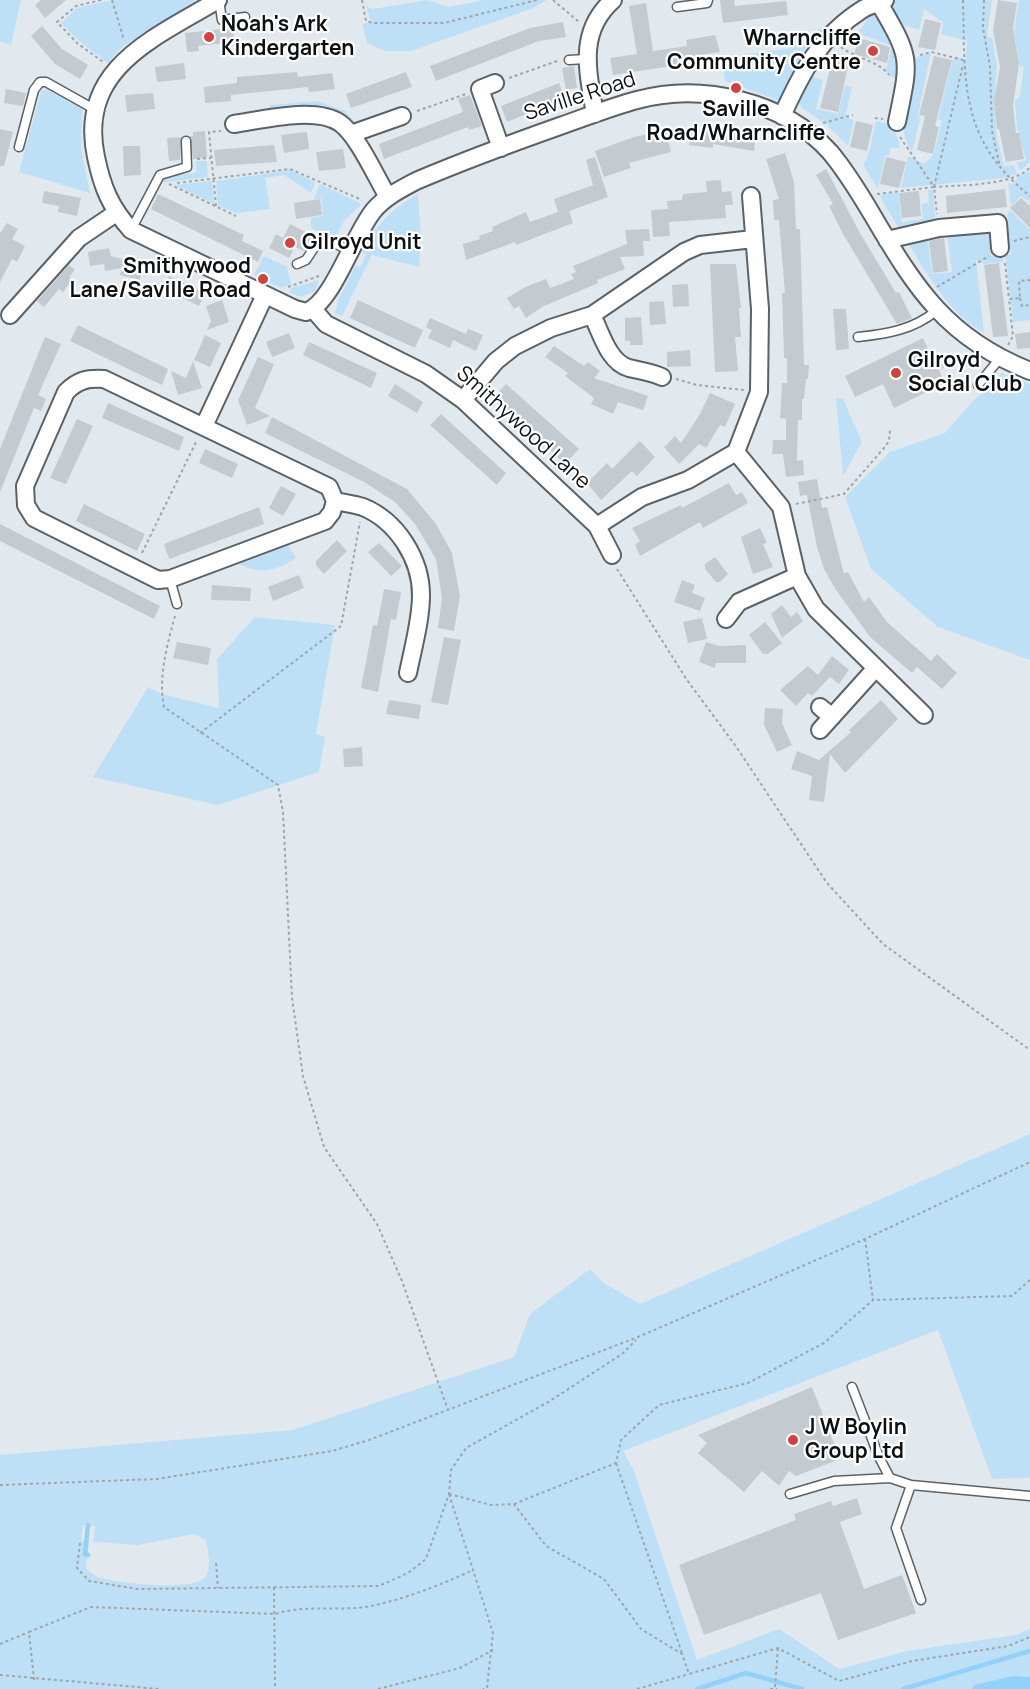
<!DOCTYPE html>
<style>
body{margin:0}
canvas{display:block;background:#e1e9ef}
</style>
<canvas width="1030" height="1689"></canvas>
<script>
const c = document.querySelector('canvas').getContext('2d');
c.lineJoin = 'round';
function paint(path, color) {
  c.fillStyle = color;
  c.fill(path, 'evenodd');
}
function strokePath(path, color, width, dash) {
  c.strokeStyle = color;
  c.lineWidth = width;
  c.lineCap = dash ? 'butt' : 'round';
  c.setLineDash(dash || []);
  c.stroke(path);
}
function label(font, color, halo, rows, align = 'center') {
  c.font = font + ' Manrope,sans-serif';
  c.lineWidth = 4.5;
  c.setLineDash([]);
  c.textBaseline = 'middle';
  c.strokeStyle = halo;
  c.fillStyle = color;
  for (const [text, x, y, turn = 0] of rows) {
    c.save();
    c.translate(x, y);
    c.rotate((+turn || 0) * Math.PI / 180);
    c.textAlign = isNaN(turn) ? turn : align;
    if (halo) c.strokeText(text, 0, 0);
    c.fillText(text, 0, 0);
    c.restore();
  }
}
const green = new Path2D(`
 M0,0H21L11,45L0,41Z
 M112,0H196L122,47L108,63L79,41L61,23L77,8Z
 M427,0L448,7L484,0H547L531,9L411,51H385L367,43L362,25L371,21L366,6L373,9Z
 M896,0H992L987,36L992,38L997,65L994,104L997,138L1004,166L1014,165L1017,174L1003,178L901,188L908,156L924,164L934,154L942,121L938,119L953,58L966,59L967,41L941,34L943,22L924,9L919,30L898,23L889,9L891,3Z
 M1019,0H1030V162L1020,171L1017,163L1026,160L1017,128L1015,101L1020,96L1024,67L1020,66L1014,32Z
 M877,11L898,49L902,79L890,76L886,70L892,46L857,33L867,21V14Z
 M829,23L831,26L783,96L777,100L725,81L721,57L788,49Z
 M931,53L918,114L920,120L912,152C891,120 916,93 913,58Z
 M811,76L823,80L816,109L838,114L845,85L852,87L846,114L850,119L854,120L848,146L826,124L802,108L799,102Z
 M46,89L82,109L81,148L90,193L19,172L41,91Z
 M317,101L345,111L358,125L353,127L329,109L269,110L270,105Z
 M876,121L892,125L899,142V148L891,147L889,155L885,156L878,189L863,165L869,153Z
 M196,161H207L208,177L158,183L170,176L196,173Z
 M290,170L315,182L311,193L284,175L265,178L270,209L236,213L218,206L216,181Z
 M1030,170V199L1028,201L1021,196L1011,206L1008,182L1012,185L1017,178Z
 M212,181L214,204L174,185Z
 M320,184L362,204L344,221L334,240L311,228V218L323,216L321,198L314,199Z
 M928,190H933L935,222L900,230L879,195L898,192L902,222L923,219L922,204L929,203Z
 M418,194L421,236L419,267L372,255L342,316L335,313L338,300L356,265L360,267L366,255L362,252C376,225 392,208 418,194Z
 M1010,210L1030,230V320L1013,322L1005,255L1011,254L1007,214Z
 M988,228L991,256L1003,255V262L985,264L976,260L984,333C947,312 928,274 906,240L927,235L932,274L952,272L947,232Z
 M264,256L287,267L291,284L281,288L265,281L266,278L259,274L257,277L254,275Z
 M319,280L315,291L301,297L290,293L291,288Z
 M1002,373L1030,384V660L938,627L871,569L845,497L890,452L945,433L972,402Z
 M836,398L843,399L862,442L843,476Z
 M288,545L296,558C276,571 261,575 239,564Z
 M255,617L335,625L316,734L325,737L319,772L218,805L93,777L148,687L161,694L219,708L217,659Z
 M1030,1134V1478L992,1479L938,1330L623,1451L634,1471L697,1660L779,1629L839,1669L907,1651L1016,1635L1030,1629V1689H0V1455L293,1430L514,1357L530,1314L590,1269L604,1283L640,1304ZM83,1525L95,1526L93,1542L138,1545L194,1534L206,1540C208,1552 212,1567 205,1577C195,1592 115,1583 98,1577C94,1575 90,1571 86,1569L89,1542L81,1541Z`);
const water = new Path2D(`
 M1013,1676L1030,1677V1689H972L974,1685Z`);
const stream = new Path2D(`
 M88,1555L85,1554L88,1525
 M697,1689L746,1673L802,1689
 M903,1689L1030,1651`);
const building = new Path2D(`
 M41,0H66L45,18L35,5Z
 M720,0H734L735,6L786,1L788,15L723,23Z
 M998,0L1017,3L1013,29L1019,63L1013,106L1016,133H1019L1024,159L1006,162L999,129H997L994,100L1000,67L993,30Z
 M646,3L653,51L687,46L686,40L715,35L720,52L677,59L678,65L613,75L610,58L637,54L629,6Z
 M925,19L941,23L935,50L918,47Z
 M563,22L566,37L539,41L436,81L430,66L530,28Z
 M42,26L62,49L88,65L80,79L55,64L31,36Z
 M233,28L234,42L198,46L199,51L187,52L185,33Z
 M859,38L890,47L887,63L854,54Z
 M834,54L850,57L838,112L820,108Z
 M934,56L952,60L935,126L939,127L933,154L917,150L925,116L919,115Z
 M184,63L186,79L157,82L155,67Z
 M574,66L577,88L566,90L562,68Z
 M297,72L298,77L332,73L335,89L309,92L308,87L231,95V101L205,103L204,87L237,83V77Z
 M406,72L412,87L351,108L346,94Z
 M559,83L565,98L507,122L501,106Z
 M6,89L26,93L23,106L4,103Z
 M153,93L155,109L127,112L125,95Z
 M470,95L482,126L469,130L468,127L384,159L379,144L463,112L458,99Z
 M856,121L873,125L867,151L850,147Z
 M703,124L756,133L754,151L713,144V148L689,145L692,128L703,130Z
 M0,129L13,132L4,166H0Z
 M666,130L671,152L629,163L631,168L604,177L595,151L634,137Z
 M205,131L207,157L193,159L190,136H193V132Z
 M307,132L309,149L284,153L281,135Z
 M182,137L180,160L169,161L167,138Z
 M274,145L277,162L216,166L214,150Z
 M123,146H140L141,175L124,176Z
 M343,149L346,168L319,171L316,152Z
 M785,153L794,182L796,229H800L804,365H809L808,379H806L804,399H802V420H798L797,461L803,460L804,475L786,477L783,454H772L773,440H786V419L780,418L782,383H787V358H784L782,293H785L779,220H774L773,200L779,199L766,159Z
 M595,157L608,197L569,211L573,223L516,245L515,242L466,260L463,244L480,239L479,236L493,231L492,227L526,212L530,222L558,212L554,199L593,185L586,160Z
 M886,157L906,162L899,188L880,184Z
 M826,169L860,233L896,293L899,292L912,318L897,324L843,234L829,206L833,204L816,175Z
 M721,180L722,192L731,191L733,205H725L726,218L669,222L670,236L653,237L651,210L668,209L667,201L682,200L683,194L707,192L706,181Z
 M1005,189L1007,207L947,213L946,196Z
 M44,191L81,198L77,216L58,212L59,206L42,203Z
 M919,191L921,216L902,218L899,193Z
 M158,194L244,235L242,241L263,251L258,262L151,209Z
 M1021,198L1030,206V228L1010,208Z
 M320,199L322,215L296,219L294,203Z
 M7,223L18,229L12,239L25,246L17,262L12,259L0,282V233Z
 M290,224L312,235L304,251L295,247L289,258L269,248L276,234L283,238Z
 M649,229L650,241H643L644,256L620,257L625,269L597,280L598,283L542,307L526,318L519,306L514,309L507,298L525,287L546,279L550,288L574,279L571,274L576,272L573,266L627,244L625,230Z
 M944,238L948,271L933,273L929,241Z
 M109,248L111,256L144,265L140,280L120,275L122,268L105,271L104,264L90,266L88,252Z
 M999,263L1008,336L993,337L984,265Z
 M710,264H736L741,308H739L741,337H735L738,371L715,372Z
 M69,265L75,270L69,277L72,280L63,292L59,289L44,307L37,301Z
 M169,276L205,293L199,306L163,289Z
 M688,284L689,306L673,307L672,285Z
 M222,300L229,322L207,330L211,321L206,306Z
 M358,300L423,330L415,348L350,318Z
 M664,301L666,324L650,325L649,302Z
 M833,309H846L849,349L836,350Z
 M641,317L643,345H630V341H625V318Z
 M430,318L466,334L468,329L483,335L476,351L453,340L450,348L428,338L432,330L426,327Z
 M78,325L168,369L162,385L70,341Z
 M1030,332V348L1017,349L1015,334Z
 M289,333L295,348L272,357L266,342Z
 M205,335L221,343L210,367L194,360Z
 M45,337L61,344L38,395L46,399L41,411L34,408L0,492V449Z
 M923,338L933,360L943,355L948,366L939,370L945,383L894,408L883,384L855,397L845,376Z
 M309,342L377,373L371,388L303,355Z
 M554,346L584,366L588,362L600,371L594,378L648,396L643,410L618,402L613,414L591,404L594,398L565,376L568,373L545,357Z
 M690,350L691,366L667,367V352Z
 M258,357L274,364L255,408L270,416L247,425L238,400Z
 M193,361L202,388L178,395L171,371L186,378Z
 M395,384L423,402L417,413L388,396Z
 M506,384L579,449L565,464L494,397Z
 M710,393L735,404L725,427L720,425L706,448L699,444L679,464L664,447L675,436L681,443L700,414Z
 M108,403L184,437L179,451L102,418Z
 M441,414L506,473L497,485L430,425Z
 M272,417L407,489L436,524L452,553L460,596L454,631L438,628L442,598L436,559L415,524L395,502L364,482L265,433Z
 M77,419L93,426L66,484L50,478Z
 M640,441L655,457L637,476L632,471L601,500L587,483L607,463L612,469Z
 M205,449L238,464L232,478L199,463Z
 M817,479L822,508L827,507L844,574L848,572L864,602L869,597L887,622L931,661L937,654L957,673L942,689L917,667L912,673L870,637L836,590L824,569L817,547L807,495L800,496L798,482Z
 M729,483L736,495L742,492L748,503L703,528L700,522L640,556L635,545L640,541L632,528L681,505L682,508Z
 M281,486L296,494L283,516L269,508Z
 M84,504L145,534L137,551L76,521Z
 M259,507L264,524L169,559L164,544Z
 M0,524L160,606L154,619L0,541Z
 M760,528L767,543L763,544L773,567L753,574L741,537Z
 M337,540L347,551L324,574L316,565V561Z
 M379,543L402,566L391,576L368,552Z
 M715,557L728,574L720,582H716L705,569V564Z
 M299,575L304,588L273,601L268,587Z
 M682,580L695,585L692,593L705,598L700,611L674,602Z
 M212,585L251,588L250,601L211,600Z
 M384,589L401,592L396,620L391,619L378,692L361,688L373,625L377,626Z
 M782,605L791,617L797,612L803,621L782,638L771,614Z
 M702,618L707,639L688,643L683,622Z
 M765,622L782,643L768,654H763L749,635Z
 M444,637L461,640L448,705L431,702Z
 M177,642L211,648L208,665L173,658Z
 M706,642L719,646L746,645V663H716L715,668L699,662Z
 M832,656L849,670L839,684L830,677L812,696L808,693L796,706L780,690L808,666L818,675Z
 M389,700L421,705L419,719L386,714Z
 M881,700L898,719L845,773L830,754L824,802L809,800L812,776L791,769L797,751L819,760L851,732L849,730Z
 M765,708L783,709L782,723L792,745L777,752L764,725Z
 M362,747L363,766L344,767L343,749Z
 M812,1387L840,1459L796,1476L789,1471L779,1486L762,1471L744,1492L698,1453L707,1443L698,1435Z
 M857,1498L862,1514L840,1522L864,1589L902,1575L916,1613L838,1640L821,1593L704,1635L679,1565L796,1520L794,1514L831,1501L833,1506Z`);
const path = new Path2D(`
 M101,0L76,6L57,22L77,43L103,62
 M112,0L124,40
 M362,0L366,21L373,23H444L537,0
 M553,0L579,22
 M963,0C965,83 959,139 1030,196
 M984,0L983,28L990,67L992,131L1000,167
 M841,47C855,58 879,61 889,75
 M920,55L931,52L964,60
 M509,78L557,61
 M417,111L466,94
 M875,118L883,119
 M823,123L853,115
 M900,137L934,187C958,185 1015,186 1030,167
 M197,159L211,158
 M177,183L290,169L362,200
 M169,184L236,216
 M934,187L963,65
 M877,194L934,187L937,214
 M216,206L209,132L221,131
 M1014,241L1030,237
 M1005,263L1009,299
 M288,287L319,276
 M937,287L989,256
 M1020,298L1022,306L1030,305
 M1008,345L1013,336L1009,299L1020,298L1019,281L1030,280
 M676,379L697,385L744,390
 M796,504L844,494L884,448L889,441L890,430
 M142,553L197,440
 M617,569L687,680L735,745L827,883L883,944L1030,1050
 M175,616C167,645 158,678 164,707L278,785L283,812L292,998L303,1076L324,1147L377,1224L402,1281L448,1410
 M200,733L341,626L360,522
 M865,1239L873,1300
 M616,1463L682,1653
 M0,1485L157,1479L332,1451L369,1440L638,1337L865,1239L1030,1162
 M449,1494L491,1505L514,1504L546,1546L604,1579L641,1629L682,1654L689,1674L778,1648L839,1681L912,1661L1008,1646L1030,1637
 M449,1494L493,1633L487,1688L483,1689
 M514,1504L616,1463L621,1440L659,1405L748,1383L824,1343L873,1300L1012,1296L1030,1280
 M80,1543L77,1568L89,1581L138,1589L379,1586L408,1573L426,1559L449,1494L451,1470L466,1448L550,1401L622,1354L636,1340
 M216,1563L218,1588
 M274,1587L275,1689
 M0,1644L29,1632
 M0,1675L159,1689
 M34,1680L29,1632L91,1607L275,1614C306,1604 339,1612 371,1606C405,1599 440,1585 471,1571
 M775,1687L778,1648
 M378,1689L460,1668L493,1650
 M637,1689L689,1674
 M770,1689H777`);
const service = new Path2D(`
 M219,0L222,20L245,17
 M677,7L707,3L708,0
 M569,60L586,59
 M19,147L34,90L40,82H46L94,109
 M131,230L160,175L187,167L186,141
 M297,264L306,260L321,237L349,250
 M858,337C886,334 913,330 936,311
 M978,385L1001,357
 M170,579L177,604
 M852,1387L879,1457L890,1478
 M911,1485L896,1528L921,1600
 M790,1494L834,1481L890,1478L911,1485L1030,1496`);
const minor = new Path2D(`
 M218,0C155,38 77,68 96,157C102,186 110,207 131,230L295,309L306,312C333,303 353,235 374,210C385,197 401,189 416,181C463,161 512,143 560,126C586,117 611,107 637,100C702,82 784,101 830,152C846,171 860,194 873,216C916,289 947,338 1030,371
 M879,3C912,59 910,59 897,122
 M495,83L480,89L501,148
 M595,114C588,72 577,32 613,0
 M782,116C802,72 820,36 863,9C870,5 878,4 885,0
 M234,124C262,120 315,106 340,123C358,136 376,177 388,197
 M351,134L402,116
 M887,240L939,228L998,223L1000,248
 M313,309L326,324L426,374L463,400L597,526L612,555
 M10,315L79,238L116,213
 M592,315C601,332 608,362 629,368C641,371 651,372 662,377
 M463,400L496,361L515,346L551,328L592,315L684,252L700,245L753,239
 M204,426L265,295
 M736,452L781,507L797,576L816,609L924,715
 M335,501L332,512L325,521L170,579L158,580L34,518L26,505L25,486L66,392C78,380 87,378 104,379L329,487L335,501C344,503 354,504 363,507C397,521 421,559 421,595C421,620 413,648 408,673
 M597,526L642,497L688,480L736,452L759,392L760,309L751,196
 M726,619L739,602L797,576
 M820,707L832,717
 M820,730L875,669`);
const markers = [
 [209,37,6,"#d1433a"],
 [873,51,6,"#d1433a"],
 [736,88,6,"#d1433a"],
 [290,243,6,"#d1433a"],
 [263,279,6,"#d1433a"],
 [896,373,6,"#d1433a"],
 [793,1440,6,"#d1433a"]
];
const poiNames = [
 ["Noah's Ark",221,25],
 ["Kindergarten",221,49],
 ["Wharncliffe",861,39,"right"],
 ["Community Centre",861,63,"right"],
 ["Saville",736,110,"center"],
 ["Road/Wharncliffe",736,134,"center"],
 ["Gilroyd Unit",302,243],
 ["Smithywood",251,267,"right"],
 ["Lane/Saville Road",251,291,"right"],
 ["Gilroyd",908,361],
 ["Social Club",908,385],
 ["J W Boylin",805,1428],
 ["Group Ltd",805,1452]
];
const streetNames = [
 ["Saville Road",580,97,-18],
 ["Smithywood Lane",523,428,42]
];
paint(green, '#bee0f6');
paint(water, '#92d1fa');
strokePath(stream, '#92d1fa', 4.5);
paint(building, '#c3cbd1');
strokePath(service, '#5b6267', 11);
strokePath(minor, '#5b6267', 20);
strokePath(path, '#9ea5aa', 2, [3, 3]);
strokePath(service, '#fff', 8);
strokePath(minor, '#fff', 16);
for (const [x, y, r, color] of markers) {
  const dot = new Path2D();
  dot.arc(x, y, r, 0, 2 * Math.PI);
  c.fillStyle = color;
  c.fill(dot);
  strokePath(dot, '#fff', 2);
}
label('bold 21px', '#0d1012', '#fff', poiNames, 'left');
label('21px', '#0d1012', '#fff', streetNames);
</script>
